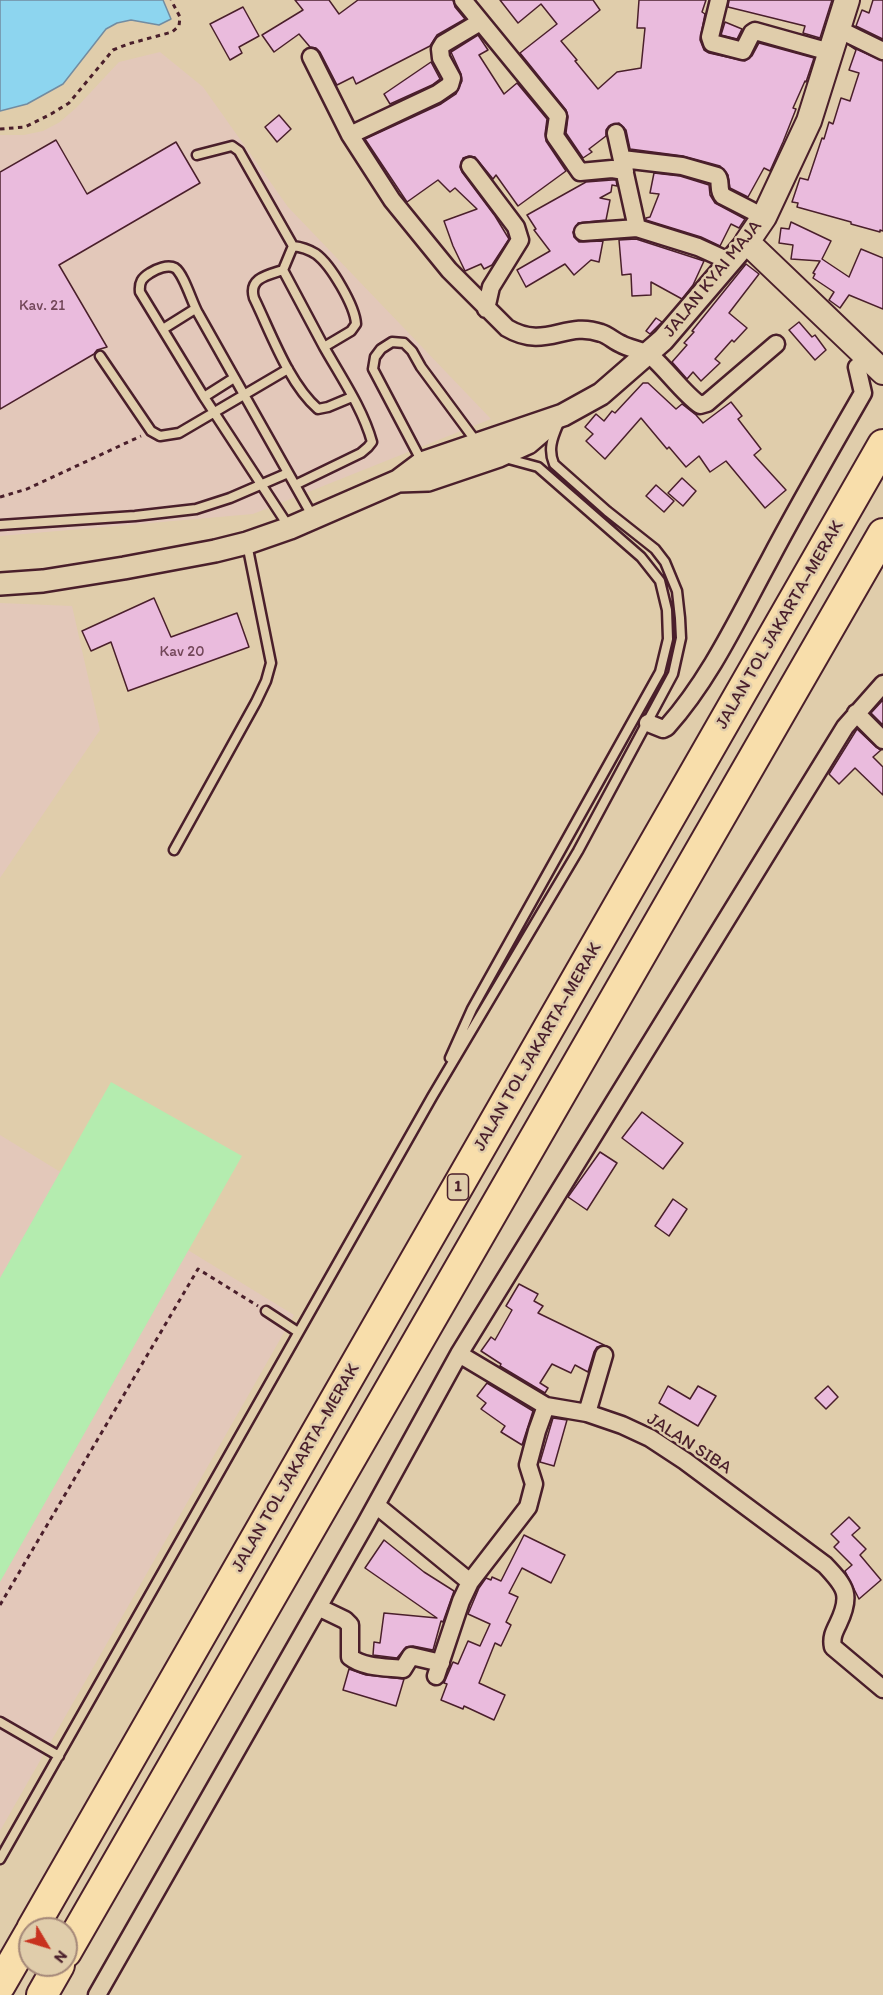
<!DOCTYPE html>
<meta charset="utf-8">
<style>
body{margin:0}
#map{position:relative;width:883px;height:1995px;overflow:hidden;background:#e0cdab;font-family:Itim,sans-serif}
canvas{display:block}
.north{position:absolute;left:18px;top:1917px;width:60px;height:60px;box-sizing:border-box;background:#e0cdab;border:2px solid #a48778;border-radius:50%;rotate:128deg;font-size:16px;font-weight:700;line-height:24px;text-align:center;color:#4a1f2b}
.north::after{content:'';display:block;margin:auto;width:21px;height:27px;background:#c8321e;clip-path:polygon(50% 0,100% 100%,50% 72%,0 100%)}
</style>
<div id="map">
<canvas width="883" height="1995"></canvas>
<div class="north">N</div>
</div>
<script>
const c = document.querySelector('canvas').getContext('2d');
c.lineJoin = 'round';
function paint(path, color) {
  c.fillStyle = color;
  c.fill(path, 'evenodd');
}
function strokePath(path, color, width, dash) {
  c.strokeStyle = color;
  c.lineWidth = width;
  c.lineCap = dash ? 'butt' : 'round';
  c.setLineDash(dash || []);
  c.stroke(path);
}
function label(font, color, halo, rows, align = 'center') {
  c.font = font + ' Itim,sans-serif';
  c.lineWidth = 5;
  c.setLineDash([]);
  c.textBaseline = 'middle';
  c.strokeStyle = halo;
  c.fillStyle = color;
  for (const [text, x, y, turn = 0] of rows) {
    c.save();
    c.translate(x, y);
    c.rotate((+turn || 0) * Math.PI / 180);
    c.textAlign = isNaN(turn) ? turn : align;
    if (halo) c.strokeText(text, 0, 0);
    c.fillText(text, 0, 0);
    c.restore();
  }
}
const built = new Path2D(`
 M160,52L203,87L288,207L491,419L253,514L0,536V135H24L43,131L60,122L77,107L119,62Z
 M0,603L72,606L100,730L0,878Z
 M0,1135L294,1315L0,1831Z`);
const green = new Path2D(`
 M111,1082L242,1156L0,1582V1278Z`);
const water = new Path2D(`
 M0,0H163L171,19L159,25L131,20L117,23L106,29L63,84L27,104L0,111Z`);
const building = new Path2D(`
 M295,0H329L339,14L358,0H453L455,7L465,19L437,35L430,46L356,84L353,77L337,85L320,52L316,48L310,47L299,34L274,52L262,35L303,10Z
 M500,0H593L600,10L561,41L577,60L575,61L598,89L617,72L641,68L645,28H637L639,0H706L702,12L705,14L700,40L704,50L709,53L745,61L752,56L759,43L814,58L806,82L805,81L793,108L796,109L783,142L770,171L764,168L748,197L730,188L728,175L720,166L683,156L630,149L626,130L619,123L609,126L606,130V136L589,149L592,152L583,158L566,133L568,117L566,110L520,53L557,24L541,4L518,23Z
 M729,0H832L820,38L803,33L805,26L728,7Z
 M873,0H883V39L856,26L862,10L869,13Z
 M243,7L259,36L239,47L242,53L230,60L210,24Z
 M725,22L742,29L737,39L721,35Z
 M478,35L488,50L479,55L504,94L517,83L547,119L545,134L546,141L566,171L518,206L496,175L493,179L475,157L469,156L463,158L460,167L462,172L495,216L509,239L492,265L484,269L481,264L465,271L453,246L444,221L477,209L455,188L450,192L438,180L407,202L365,139L441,104L456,94L462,81L461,74L451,52Z
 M850,46L883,61V231L880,230V232L851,224V222L797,207L798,203L792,202L800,178L808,180L822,138L824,139L829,122L833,124L841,98L850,101L859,73L849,70L856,50Z
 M431,62L440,79L432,85L390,104L384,94Z
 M279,115L291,129L277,142L265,127Z
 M56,140L87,194L176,142L200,183L59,265L107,347L97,350L94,354L0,409V172Z
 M654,173L680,176L709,185L710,195L715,203L745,219L739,228L731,224L720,246L701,237L646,220V218L650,217L659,194L650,193Z
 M612,180H616L617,186L612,185L611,192L600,198L610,200L606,220L578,223L573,232L574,237L579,242L603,241L599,262L591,260L574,275L565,264L526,287L517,270L550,251L534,230L536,229L527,215L586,182Z
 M791,222L831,241L822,259L849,277L861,249L883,258V309L849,295L840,308L829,300L834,292L813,278L815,274L813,273L820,261L791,259L793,245L779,243L781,228L789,229Z
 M636,239L704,261L693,285L682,299L651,282V295L632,296L631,274L622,275L619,240Z
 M746,264L759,274L729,313L747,328L734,342L732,340L715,359L720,363L701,381L693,372L687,379L672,362L687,345L684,343L694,332L692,331Z
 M656,318L662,322L650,334L646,331Z
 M799,322L812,337L815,335L826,350L815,360L789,330Z
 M643,383H648L676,409L682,404L696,415L703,423L731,402L742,416L738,419L761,449L754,455L786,490L765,508L726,461L710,472L699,456L686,467L669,447L667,449L641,418L605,459L586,441L593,434L585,427L596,414L604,421L612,411L615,413Z
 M682,478L696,491L683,506L668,493Z
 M656,485L674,501L664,512L646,496Z
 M154,598L171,637L237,613L249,647L128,691L111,642L91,651L82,631Z
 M883,700V725L871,713Z
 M857,729L876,747L881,750L873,757L883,767V795L855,768L839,784L829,774Z
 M642,1112L683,1143L663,1169L622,1138Z
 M600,1152L617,1163L587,1210L568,1197Z
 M673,1199L687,1209L669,1236L655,1226Z
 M519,1284L538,1294L534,1301L543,1306L538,1313L604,1345L597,1347L594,1352L588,1372L575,1365L571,1373L552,1364L540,1383L548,1388L545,1393L500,1366L501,1364L481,1351L491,1337L495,1340L512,1310L506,1306Z
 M487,1383L533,1411L522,1445L501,1432L505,1426L481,1409L486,1403L477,1396Z
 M668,1386L690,1399L698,1386L716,1396L698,1426L659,1403Z
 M828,1386L838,1397L826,1409L815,1398Z
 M553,1418L567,1420L554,1466L540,1462Z
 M849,1517L860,1528L852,1535L866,1549L860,1555L881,1580L859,1599L845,1571L852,1565L834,1547L839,1542L831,1534Z
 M524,1535L565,1555L551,1583L522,1568L509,1593L518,1597L506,1622L511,1625L501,1646L495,1643L479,1683L505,1695L494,1720L464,1706L463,1709L441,1700L447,1684L444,1683L453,1662L458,1664L468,1641L480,1646L490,1624L468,1614L479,1588L486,1578L491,1580L492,1577L501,1581Z
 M384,1540L424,1572L454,1591L443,1622L441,1621L433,1650L413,1646L406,1647L397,1658L373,1655L374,1642L380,1643L384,1613L437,1618L365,1568Z
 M349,1669L366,1675L404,1679L396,1706L343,1690Z`);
const path = new Path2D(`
 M0,129L25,127L51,114L69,103L113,50L128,44L172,32L179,26L180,17L171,0
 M0,497L27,489L141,436
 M0,1605L198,1269L258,1306`);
const service = new Path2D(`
 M197,155L232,146L239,151L293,246
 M283,270L293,246C302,247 308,249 316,254C331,265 355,306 356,324L351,331L324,347C341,377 363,409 372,442L368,447L361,453L295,485
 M163,329L195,309
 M324,347L283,270C268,275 248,278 254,298C271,333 289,384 318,409L328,407L352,397
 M100,356L151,431L160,436L179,433L288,369
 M204,397L234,378
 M422,462L373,369L375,357L381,349L392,342L404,343L412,351L421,367L478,444
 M0,525L135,516L196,509L230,498L288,473
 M289,527L204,397L140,292C139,282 142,278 150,273C156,269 168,264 175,268C184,274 192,303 198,313C236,381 275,449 313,517
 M174,850L256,702L266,681L271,663L247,544
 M450,1058L472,1009L660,672L668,639L667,610L660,581L641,557L538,467L505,458
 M266,1311L298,1332
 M0,1722L59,1756
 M0,1859L432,1097L578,851L673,674L681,638L680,618L677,591L665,562L655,549L607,511L554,464C548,450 552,439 558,425`);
const minor = new Path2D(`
 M463,0L558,116L555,136L580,172L612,169L625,171
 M719,0L710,37L712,43L743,51L752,33L755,31L830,52
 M838,29L883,51
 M311,57L350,135L392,200L449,270L507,328C546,351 565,320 601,333C608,335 614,341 621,344C630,349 643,350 651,356C667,370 684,394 700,405L707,403L776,344
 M350,135L437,94L450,85L452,78L441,58L440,49L443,44L480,22
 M622,159L682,166L717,176C722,181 717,190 723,196L764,217
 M470,166L516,227L520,240L491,287L486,309
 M637,228L698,247L731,262
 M583,232L637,228L616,133
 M856,713L883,740
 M648,723L663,729L667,727C710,679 738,618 769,561C799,504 831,449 863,393L857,367
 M459,1354L845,727L883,684
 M587,1413L604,1355
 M376,1505L470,1582
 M318,1607L345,1620L350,1625V1657C364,1668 386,1667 403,1669L411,1656L441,1663
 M436,1676L461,1601L470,1582L528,1507L534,1484L528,1465L537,1431L546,1406
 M97,1995L366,1523L459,1354L546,1406L587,1413L622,1425L650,1438L685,1461L825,1565C846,1587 852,1595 838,1624C834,1632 831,1638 833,1647L883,1689`);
const tertiary = new Path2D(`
 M398,481L428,480L499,456L528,443L549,425
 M0,584L43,581L124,568L215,551L247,543L290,528L398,481L422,463L563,415L601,394L663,340L747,242`);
const secondary = new Path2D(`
 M847,0L809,121L764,217L747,242L883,372`);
const motorway = new Path2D(`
 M32,1929L883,445
 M66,1952L883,534
 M0,1985L30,1933
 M42,1995L59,1965`);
const numberNames = [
 ["Kav. 21",42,306],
 ["Kav 20",182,652]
];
const shields = [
 [458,1187,21]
];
const shieldNames = [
 ["1",458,1187]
];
const streetNames = [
 ["JALAN KYAI MAJA",713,279,-51],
 ["JALAN TOL JAKARTA–MERAK",780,625,-60],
 ["JALAN TOL JAKARTA–MERAK",538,1047,-60],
 ["JALAN SIBA",689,1444,33],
 ["JALAN TOL JAKARTA–MERAK",296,1468,-60]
];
paint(built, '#e3c8ba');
paint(green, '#b4ecaf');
paint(water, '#8dd5ef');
strokePath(water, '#728ca1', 1.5);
paint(building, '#eabbdd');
strokePath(building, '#4a1f2b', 1.5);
strokePath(service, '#4a1f2b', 13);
strokePath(minor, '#4a1f2b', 21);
strokePath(tertiary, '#4a1f2b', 26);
strokePath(secondary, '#4a1f2b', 28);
strokePath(motorway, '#4a1f2b', 34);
strokePath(path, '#4a1f2b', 3, [4.5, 4.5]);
strokePath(service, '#e0cdab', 8);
strokePath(minor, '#e0cdab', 16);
strokePath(tertiary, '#e0cdab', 21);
strokePath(secondary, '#e0cdab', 24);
strokePath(motorway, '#f8deab', 30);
label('15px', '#724658', null, numberNames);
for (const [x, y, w] of shields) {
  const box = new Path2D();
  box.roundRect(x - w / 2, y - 13, w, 26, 4.5);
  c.fillStyle = '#e0cdab';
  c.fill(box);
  strokePath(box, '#4a1f2b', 1.5);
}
label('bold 16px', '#4a1f2b', null, shieldNames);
label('18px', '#4a1f2b', '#e0cdab', streetNames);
</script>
